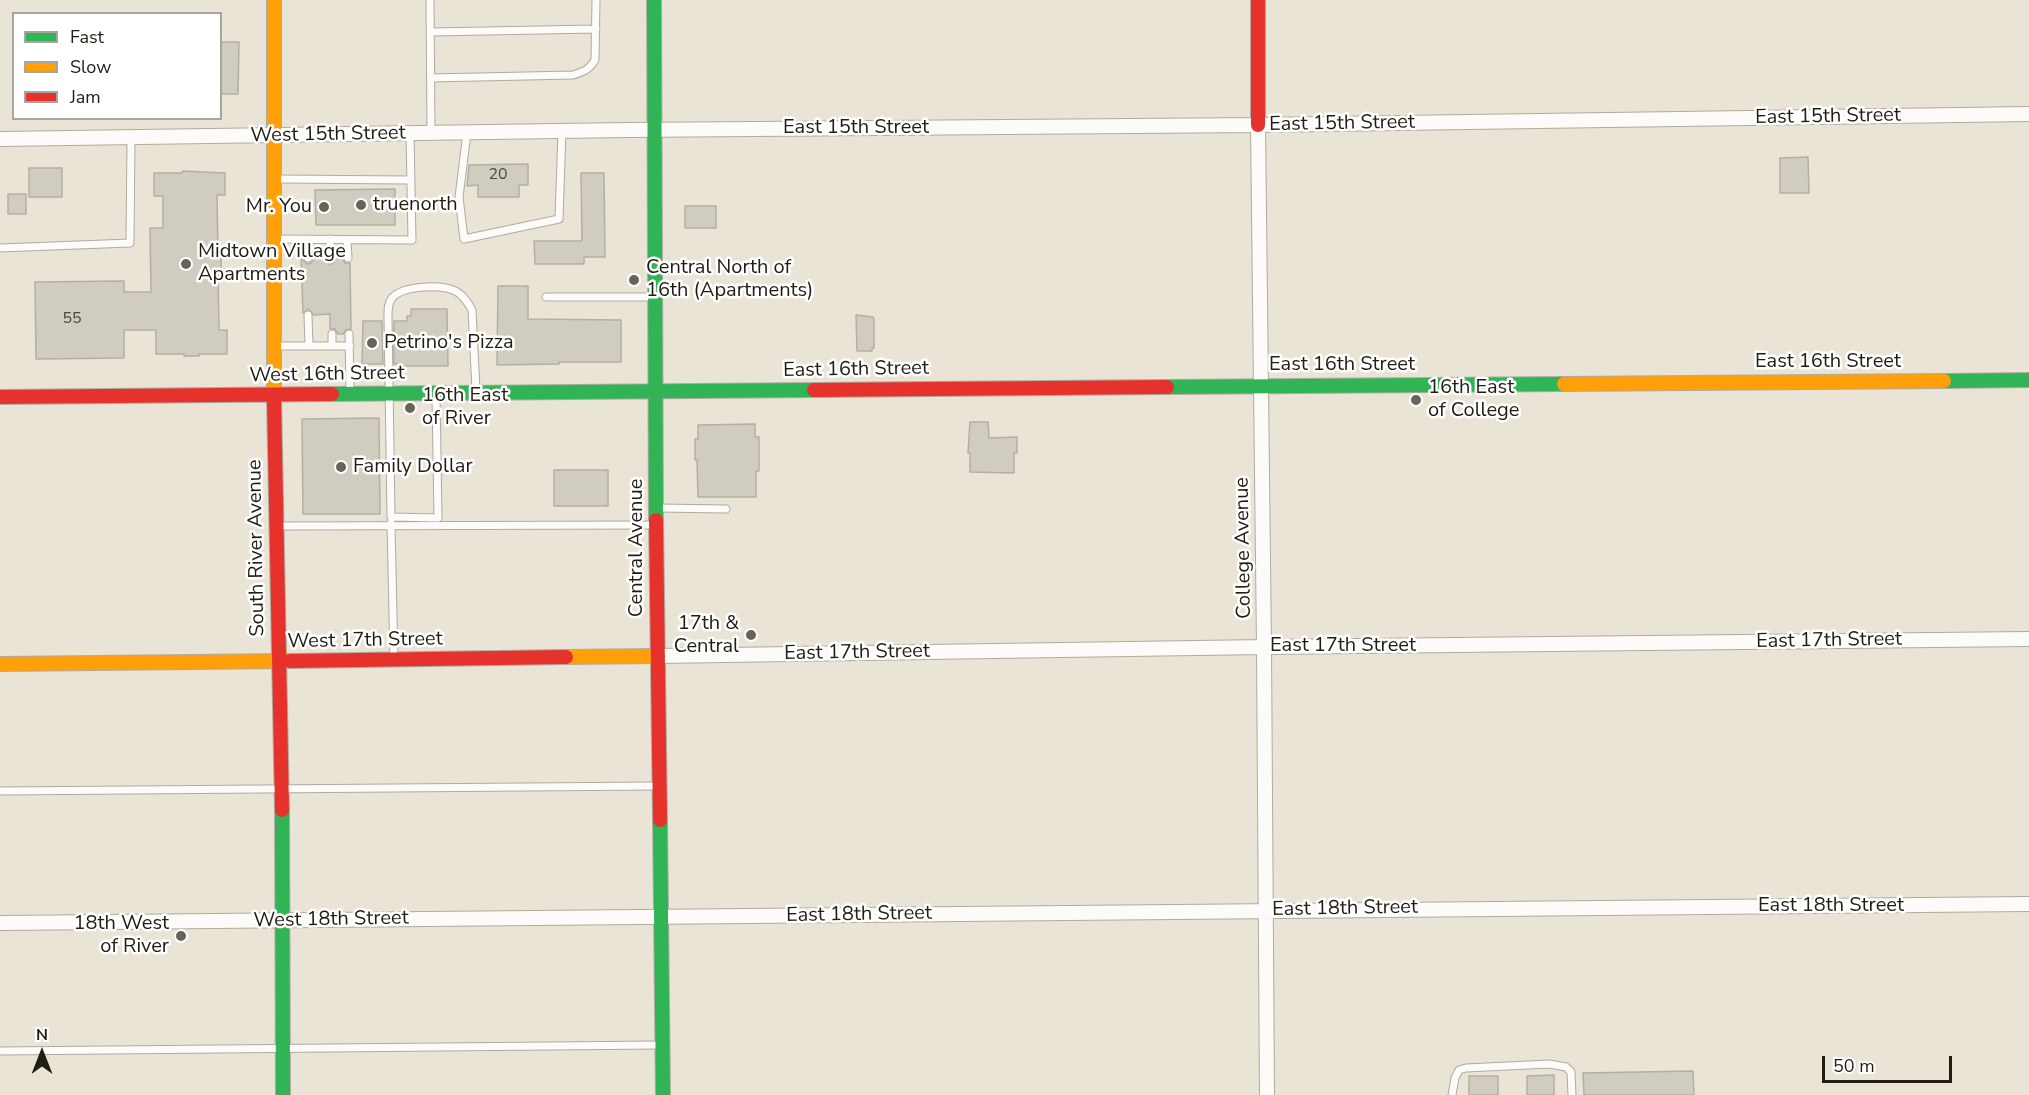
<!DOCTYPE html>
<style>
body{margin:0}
#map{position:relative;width:2029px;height:1095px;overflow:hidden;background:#e9e4d5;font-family:"Nunito Sans",sans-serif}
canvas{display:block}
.legend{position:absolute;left:12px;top:12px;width:210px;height:108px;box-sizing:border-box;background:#fff;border:2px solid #a6a5a1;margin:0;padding:8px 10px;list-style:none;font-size:18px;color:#201d13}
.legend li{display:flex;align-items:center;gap:12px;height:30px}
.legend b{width:30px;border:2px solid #a6a5a1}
.north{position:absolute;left:12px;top:1023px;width:60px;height:60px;-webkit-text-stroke:4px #fff;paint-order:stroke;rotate:0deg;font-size:16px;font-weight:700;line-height:24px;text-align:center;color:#201d13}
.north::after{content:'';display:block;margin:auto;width:21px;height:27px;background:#201d13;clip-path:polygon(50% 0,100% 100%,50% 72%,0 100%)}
.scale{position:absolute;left:1822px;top:1056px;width:130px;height:27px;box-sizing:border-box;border:3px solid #201d13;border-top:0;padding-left:8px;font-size:18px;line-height:21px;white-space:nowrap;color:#201d13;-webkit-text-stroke:4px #fff;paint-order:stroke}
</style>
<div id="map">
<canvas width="2029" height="1095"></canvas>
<ul class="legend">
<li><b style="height:8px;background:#30b455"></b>Fast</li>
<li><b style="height:8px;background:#ff9f0a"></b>Slow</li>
<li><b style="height:8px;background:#e5322d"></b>Jam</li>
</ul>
<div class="north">N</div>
<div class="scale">50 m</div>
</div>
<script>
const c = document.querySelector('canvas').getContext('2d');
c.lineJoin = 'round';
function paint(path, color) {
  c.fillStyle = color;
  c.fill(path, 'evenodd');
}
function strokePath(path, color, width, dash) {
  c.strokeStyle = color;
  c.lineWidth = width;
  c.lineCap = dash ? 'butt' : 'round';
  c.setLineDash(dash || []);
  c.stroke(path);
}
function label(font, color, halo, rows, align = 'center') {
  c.font = font + ' "Nunito Sans",sans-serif';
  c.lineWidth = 5;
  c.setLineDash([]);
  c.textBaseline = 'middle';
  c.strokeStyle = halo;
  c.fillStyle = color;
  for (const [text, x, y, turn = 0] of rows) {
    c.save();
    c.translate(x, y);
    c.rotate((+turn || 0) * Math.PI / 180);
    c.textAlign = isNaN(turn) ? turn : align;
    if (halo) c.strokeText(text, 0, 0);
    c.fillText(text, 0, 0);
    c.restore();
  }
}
const building = new Path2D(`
 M220,42H239L238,94H220Z
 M1808,157L1809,193H1780V158Z
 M528,164V185H519V197H478V185L467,186L469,165Z
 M29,168H62V197H29Z
 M183,171L225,173V195H217L218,254H221V274H218L219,330H227V354H199V356H184V354H156V330H124V358L36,359L35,282L124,281V292H151L150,228H163V196H154V173H182Z
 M581,173H604L605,257H584V264H535L534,241H582Z
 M395,189V225H316L315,190Z
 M8,194H26V214H8Z
 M685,206H716V228H685Z
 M301,258L307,264L311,263L314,258H324L329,264L333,263L336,258H342L345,263H350L351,329L346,330L343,334H338L335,329H330V314L314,315L308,309L303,313Z
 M498,286H528V319L621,320V362H559V364L497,365Z
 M411,309H447L448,366H401V364H394V321H407V316H411Z
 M856,315L873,317L874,319V348H872V351H857Z
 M363,321H382L383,364H362Z
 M379,418L380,514H303L302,419Z
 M970,422H988L989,438L1017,437V453H1014V473L970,472V453H968Z
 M755,424V437H759V471H756V497H698L697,460H695V439H698V425Z
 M554,470H608V506H554Z
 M1693,1071L1694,1095H1584L1583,1073Z
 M1554,1075V1095H1527V1076Z
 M1469,1076H1498V1095H1469Z`);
const lane = new Path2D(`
 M430,0L431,133
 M430,32L596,29
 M431,78L573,75C583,72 589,70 595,60L596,0
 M467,133L459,197L464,239L559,219L562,131
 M278,179L410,180
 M277,239L412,240L410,133
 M308,239V258
 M330,239V258
 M347,240L348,258
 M0,248L130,243L131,138
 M546,297H653
 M308,315L309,346
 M332,334V346
 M349,334L350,392
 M277,346H350
 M436,396L438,518L391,517L388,316C388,309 388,303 392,298C403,285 444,284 457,292C464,296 468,303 472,310L476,390
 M657,508L726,509
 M391,523L394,659
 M279,526L654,525
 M0,791L657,786
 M0,1051L660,1045
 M1452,1095L1455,1078L1459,1070L1466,1068L1549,1064L1566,1067L1571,1072L1572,1095`);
const street = new Path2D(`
 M1258,125L1264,647L1267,1095
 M0,139L628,130L1258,125L2029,114
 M658,656L1264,647L2029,639
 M0,923L2029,904`);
const fast = new Path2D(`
 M654,0L656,520
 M1944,381L2029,380
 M1167,387L1564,384
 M332,394L814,390
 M282,810L283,1095
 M660,820L663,1095`);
const slow = new Path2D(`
 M274,0V398
 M1564,384L1944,381
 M566,657L658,656
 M0,664L290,661`);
const jam = new Path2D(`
 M1258,0V125
 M814,390L1167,387
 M0,397L332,394
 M274,398L282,810
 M656,520L660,820
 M290,661L566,657`);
const markers = [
 [361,205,6,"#666357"],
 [324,207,6,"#666357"],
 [186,264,6,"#666357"],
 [634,280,6,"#666357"],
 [372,343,6,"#666357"],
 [1416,400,6,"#666357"],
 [410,408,6,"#666357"],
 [341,467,6,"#666357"],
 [751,635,6,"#666357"],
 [181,936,6,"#666357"]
];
const numberNames = [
 ["20",498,175],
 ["55",72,319]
];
const streetNames = [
 ["East 15th Street",1828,117,-1],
 ["East 15th Street",1342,124,-1],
 ["East 15th Street",856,128],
 ["West 15th Street",328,135,-1],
 ["East 16th Street",1828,362],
 ["East 16th Street",1342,365],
 ["East 16th Street",856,370,-1],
 ["West 16th Street",327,375,-1],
 ["South River Avenue",257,548,-91],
 ["Central Avenue",637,548,-90],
 ["College Avenue",1244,548,-91],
 ["West 17th Street",365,641,-1],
 ["East 17th Street",1829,641,-1],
 ["East 17th Street",1343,646],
 ["East 17th Street",857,653,-1],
 ["East 18th Street",1831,906],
 ["East 18th Street",1345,909,-1],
 ["East 18th Street",859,915,-1],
 ["West 18th Street",331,920,-1]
];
const poiNames = [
 ["truenorth",373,205],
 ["Mr. You",312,207,"right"],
 ["Midtown Village",198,252],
 ["Apartments",198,275],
 ["Central North of",646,268],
 ["16th (Apartments)",646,291],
 ["Petrino's Pizza",384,343],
 ["16th East",1428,388],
 ["of College",1428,411],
 ["16th East",422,396],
 ["of River",422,419],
 ["Family Dollar",353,467],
 ["17th &",739,624,"right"],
 ["Central",739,647,"right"],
 ["18th West",169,924,"right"],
 ["of River",169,947,"right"]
];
paint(building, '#d0ccc0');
strokePath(building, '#b3afa4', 1.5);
strokePath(lane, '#afab9f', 9);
strokePath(street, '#afab9f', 16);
strokePath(fast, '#afab9f', 16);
strokePath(slow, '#afab9f', 16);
strokePath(jam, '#afab9f', 16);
strokePath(lane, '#fcfbf9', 7);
strokePath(street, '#fcfbf9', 14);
strokePath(fast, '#30b455', 14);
strokePath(slow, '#ff9f0a', 14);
strokePath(jam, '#e5322d', 14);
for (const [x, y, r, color] of markers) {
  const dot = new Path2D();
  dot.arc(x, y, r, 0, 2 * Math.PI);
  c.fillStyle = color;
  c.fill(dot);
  strokePath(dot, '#fff', 2);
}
label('16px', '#4d4a3f', null, numberNames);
label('20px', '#201d13', '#fff', streetNames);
label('20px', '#201d13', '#fff', poiNames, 'left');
</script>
